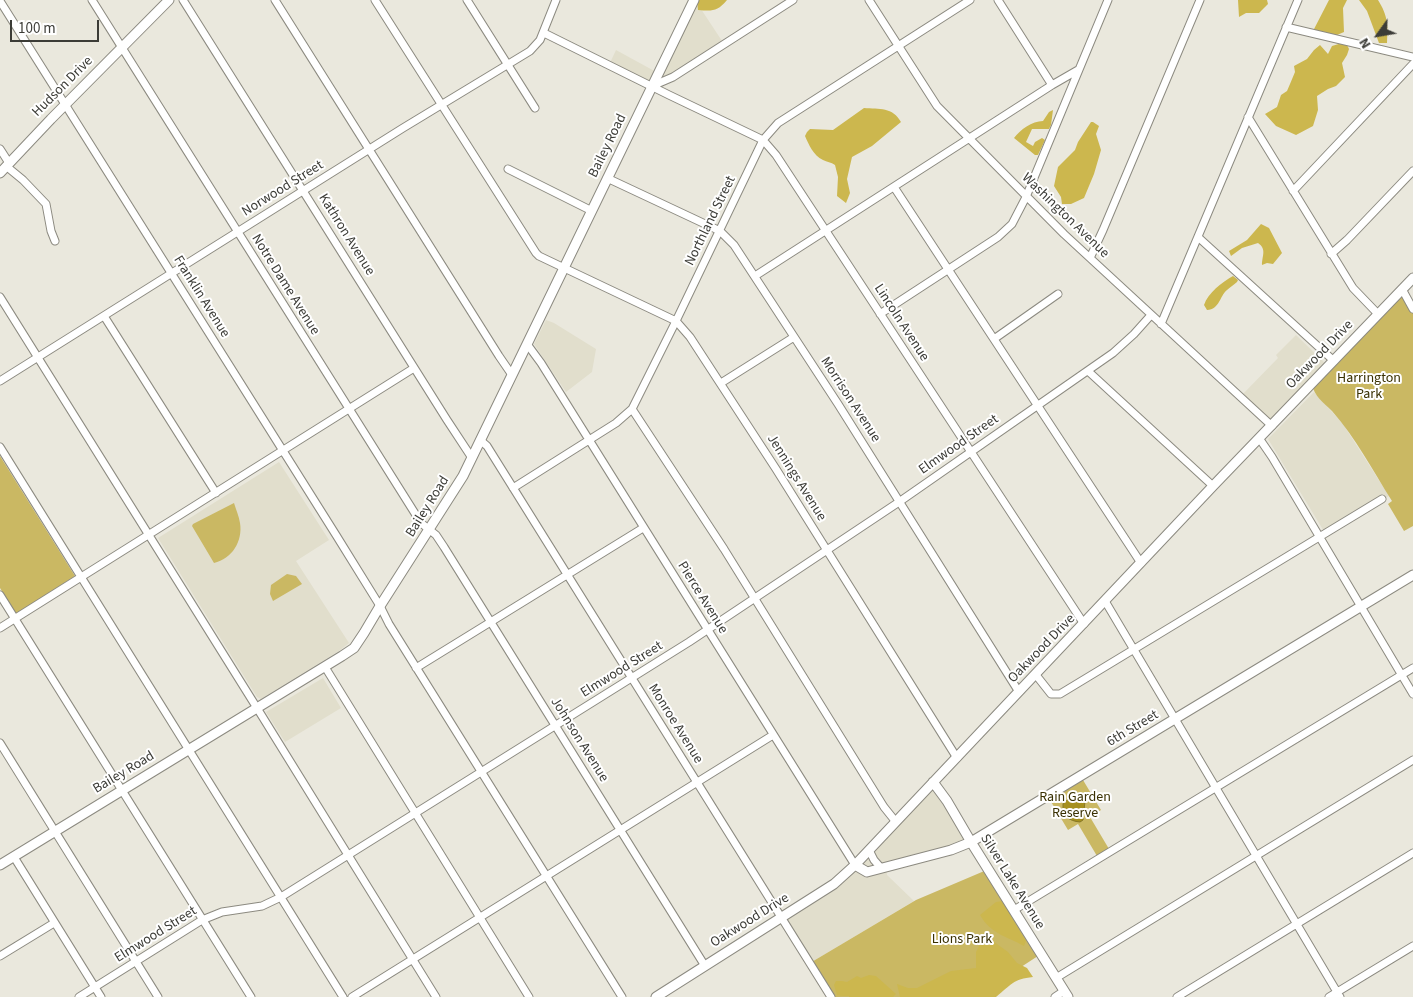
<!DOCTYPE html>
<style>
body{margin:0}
#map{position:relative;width:1413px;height:997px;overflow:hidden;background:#eae8dd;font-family:"Source Sans 3",sans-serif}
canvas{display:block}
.north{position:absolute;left:1353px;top:10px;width:50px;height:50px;-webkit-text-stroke:4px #fff;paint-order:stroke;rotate:238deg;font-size:14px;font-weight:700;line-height:20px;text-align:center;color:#3c3c37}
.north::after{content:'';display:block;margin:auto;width:18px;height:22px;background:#3c3c37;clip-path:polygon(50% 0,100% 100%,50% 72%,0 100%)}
.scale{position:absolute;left:10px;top:20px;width:89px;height:22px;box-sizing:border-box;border:2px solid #3c3c37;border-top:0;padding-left:6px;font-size:15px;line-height:18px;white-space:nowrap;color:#3c3c37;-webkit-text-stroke:4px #fff;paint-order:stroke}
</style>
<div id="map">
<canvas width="1413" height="997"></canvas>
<div class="north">N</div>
<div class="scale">100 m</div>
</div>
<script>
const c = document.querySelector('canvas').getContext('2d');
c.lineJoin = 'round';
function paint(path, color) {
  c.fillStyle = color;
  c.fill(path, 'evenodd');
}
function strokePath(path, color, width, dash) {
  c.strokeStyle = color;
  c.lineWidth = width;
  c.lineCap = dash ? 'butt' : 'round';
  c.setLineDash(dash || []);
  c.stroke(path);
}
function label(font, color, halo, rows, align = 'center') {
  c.font = font + ' "Source Sans 3",sans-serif';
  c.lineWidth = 4;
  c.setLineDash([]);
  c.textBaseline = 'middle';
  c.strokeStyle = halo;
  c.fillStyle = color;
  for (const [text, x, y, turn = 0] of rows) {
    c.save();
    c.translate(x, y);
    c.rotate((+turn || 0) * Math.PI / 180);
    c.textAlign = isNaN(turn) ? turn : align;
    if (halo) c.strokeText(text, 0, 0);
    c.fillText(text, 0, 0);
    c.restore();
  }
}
const built = new Path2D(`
 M693,2L699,6L724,44L652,86L609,65L616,50L658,73Z
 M546,320L554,323L596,349L592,372L566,392L534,344Z
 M1296,335L1328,366L1272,426L1241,396L1278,358L1276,355Z
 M1314,392L1343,424L1389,496L1325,533L1268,439Z
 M279,462L329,540L296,561L349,643L339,651L261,699L257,697L158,538Z
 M323,678L341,708L285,742L266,712Z
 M933,782L971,842L886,867L887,875L914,901L810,963L781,918L834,884Z`);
const green = new Path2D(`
 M1402,289L1413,309V526L1404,531L1388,504L1392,501C1373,471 1356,438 1332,411C1323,402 1314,396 1312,384Z
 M0,456L75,576L16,614L0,588Z
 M234,503C236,510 239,516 240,523C243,541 232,559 214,563L192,526L193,524Z
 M287,574L296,576L302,584L273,601L270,594L271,585Z
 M1083,780L1101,810L1090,817L1109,849L1097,856L1078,824L1068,830L1050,800Z
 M989,869L1041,954L975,997H831L810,963L916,900Z`);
const forest = new Path2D(`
 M697,0H727C717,12 712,11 698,10Z
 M1238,0H1267L1268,4L1259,13H1246L1239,17Z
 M1329,0H1347L1343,8L1344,32L1337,35L1313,31Z
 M1359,0H1378C1388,16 1388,25 1387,43H1379L1367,11Z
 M1342,43L1347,45L1349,49L1347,55L1342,63L1345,77L1336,86L1328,89L1317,96L1318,110L1313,126L1296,135L1276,126L1265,114L1277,107L1281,95L1287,91L1290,84L1295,72L1294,66L1307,59L1314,50L1320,45L1328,54L1332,46Z
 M864,108C879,109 893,107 901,122L872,146L852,157L847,179L850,193L846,203L837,196L838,177L835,165C831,162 827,162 823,160C813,155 809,145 805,136L807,132L810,129L833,130Z
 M1053,110L1051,125L1049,129H1032L1026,142L1033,146L1035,142L1042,138L1045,140L1038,155H1035L1014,138C1020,130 1032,121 1043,121L1049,112Z
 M1091,122H1093L1099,126L1096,134L1101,150L1094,174L1084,198L1071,204H1062L1061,197L1054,186L1058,167L1075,150L1078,142Z
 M1261,224L1269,228L1282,253L1273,264L1267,263L1262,265C1262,256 1267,249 1258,243L1242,248L1231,256L1229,251L1247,240Z
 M1233,276L1238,280L1237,282C1234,285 1230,287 1227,290C1219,297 1220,309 1207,310L1204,305C1208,293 1222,282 1233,276Z
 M1003,901L1012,918L1026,941L1024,946C1006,936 991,934 980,915L996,902Z
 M990,939L1008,952L1017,963L1027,968L1033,977C1013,979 1011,985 996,997H900L897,984L908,988H917L951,971L976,968V952L981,942Z
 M869,975L876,976L896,994L893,997H849V996H842L837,995L834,985L836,981H842L847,982L857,976L861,978Z`);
const water = new Path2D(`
 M1072,796H1080L1085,801L1083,820L1080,822C1069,821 1062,816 1063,804Z`);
const minor = new Path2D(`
 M92,0L421,523L436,535L444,547L705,966
 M183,0L447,420L472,458
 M275,0L499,356L512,375
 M375,0L536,253L539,256L676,321L690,337L776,469L957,758
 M467,0L535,108
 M869,0L937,106L1064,234L1272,426
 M998,0L1052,85
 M0,1L336,535L380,606L389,624L622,997
 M1286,27L1413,57
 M544,33L669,95L763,140L776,155L1084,624
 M652,86L673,77L793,0
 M1248,117L1353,288L1378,314
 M0,149L9,163
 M6,166L23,180L46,204L51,231L55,241
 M508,169L592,211
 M607,178L720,231L734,245L838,404L1019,692
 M894,187L1141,563
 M1293,191L1413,64
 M1198,237L1334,361
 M1331,254L1347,240L1413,171
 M1090,258L1103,230L1200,0
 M755,276L1052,85L1078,70
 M1402,289L1413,309
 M0,297L257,708L436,997
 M880,314L998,237L1012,224L1026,197L1108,0
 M104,316L216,493
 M1161,324L1298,0
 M994,339L1058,294
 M527,344L541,363L855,865
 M1088,371L1213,486
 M0,381L403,128L530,51L540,40L556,0
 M721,383L794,337
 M632,409L724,549L884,807L896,822
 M1259,438L1272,457L1413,694
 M480,440L487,446L831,997
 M0,447L343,997
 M513,488L616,423L632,409L676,321L763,140L778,123L970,0
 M0,595L251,997
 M1105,601L1340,997
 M0,628L414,368
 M325,667L529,997
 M416,668L643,528
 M1036,675L1051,694H1060L1382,499
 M0,743L158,997
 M869,850L874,860L881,868
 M14,857L101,997
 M1014,910L1413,668
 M0,956L54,923
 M1056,978L1413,760
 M79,997L202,920L222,912L262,906L281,897L689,642L899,502L1113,353L1134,334L1151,315
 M352,997L773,735
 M1055,997L1064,991
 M1177,997L1413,853
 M1329,997L1413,946`);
const tertiary = new Path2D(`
 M0,173L51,119L169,0
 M933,782L947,801L971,842L1068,997
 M0,865L342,656L354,648L364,633L380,606L463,476L694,0
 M855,865L867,872L951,850L971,842L1413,575
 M656,997L834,884L855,865L1213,486L1413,278`);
const streetNames = [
 ["Hudson Drive",63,87,-45],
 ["Bailey Road",608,146,-64],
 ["Norwood Street",283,189,-32],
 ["Washington Avenue",1065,216,44],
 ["Northland Street",711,221,-64],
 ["Kathron Avenue",346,235,58],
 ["Notre Dame Avenue",285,285,58],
 ["Franklin Avenue",201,297,58],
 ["Lincoln Avenue",901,323,57],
 ["Oakwood Drive",1320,355,-46],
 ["Morrison Avenue",850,400,57],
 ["Elmwood Street",959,445,-35],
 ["Jennings Avenue",796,478,58],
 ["Bailey Road",428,507,-58],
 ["Pierce Avenue",702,598,58],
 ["Oakwood Drive",1042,649,-46],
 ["Elmwood Street",622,670,-32],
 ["Monroe Avenue",675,724,58],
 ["6th Street",1133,729,-31],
 ["Johnson Avenue",579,740,58],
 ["Bailey Road",124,773,-31],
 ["Silver Lake Avenue",1012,882,58],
 ["Oakwood Drive",750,921,-32],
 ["Elmwood Street",156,935,-32]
];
const parkNames = [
 ["Harrington",1369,379],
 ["Park",1369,395],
 ["Rain Garden",1075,798],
 ["Reserve",1075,814],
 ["Lions Park",962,940]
];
paint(built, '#e1decc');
paint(green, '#cab863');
paint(forest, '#ccb74e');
paint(water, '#a6901e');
strokePath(water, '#867726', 1);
strokePath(minor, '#8c8a80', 9);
strokePath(tertiary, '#8c8a80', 11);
strokePath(minor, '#fff', 7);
strokePath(tertiary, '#fff', 9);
label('14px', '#3c3c37', '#fff', streetNames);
label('14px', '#393002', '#fff', parkNames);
</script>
